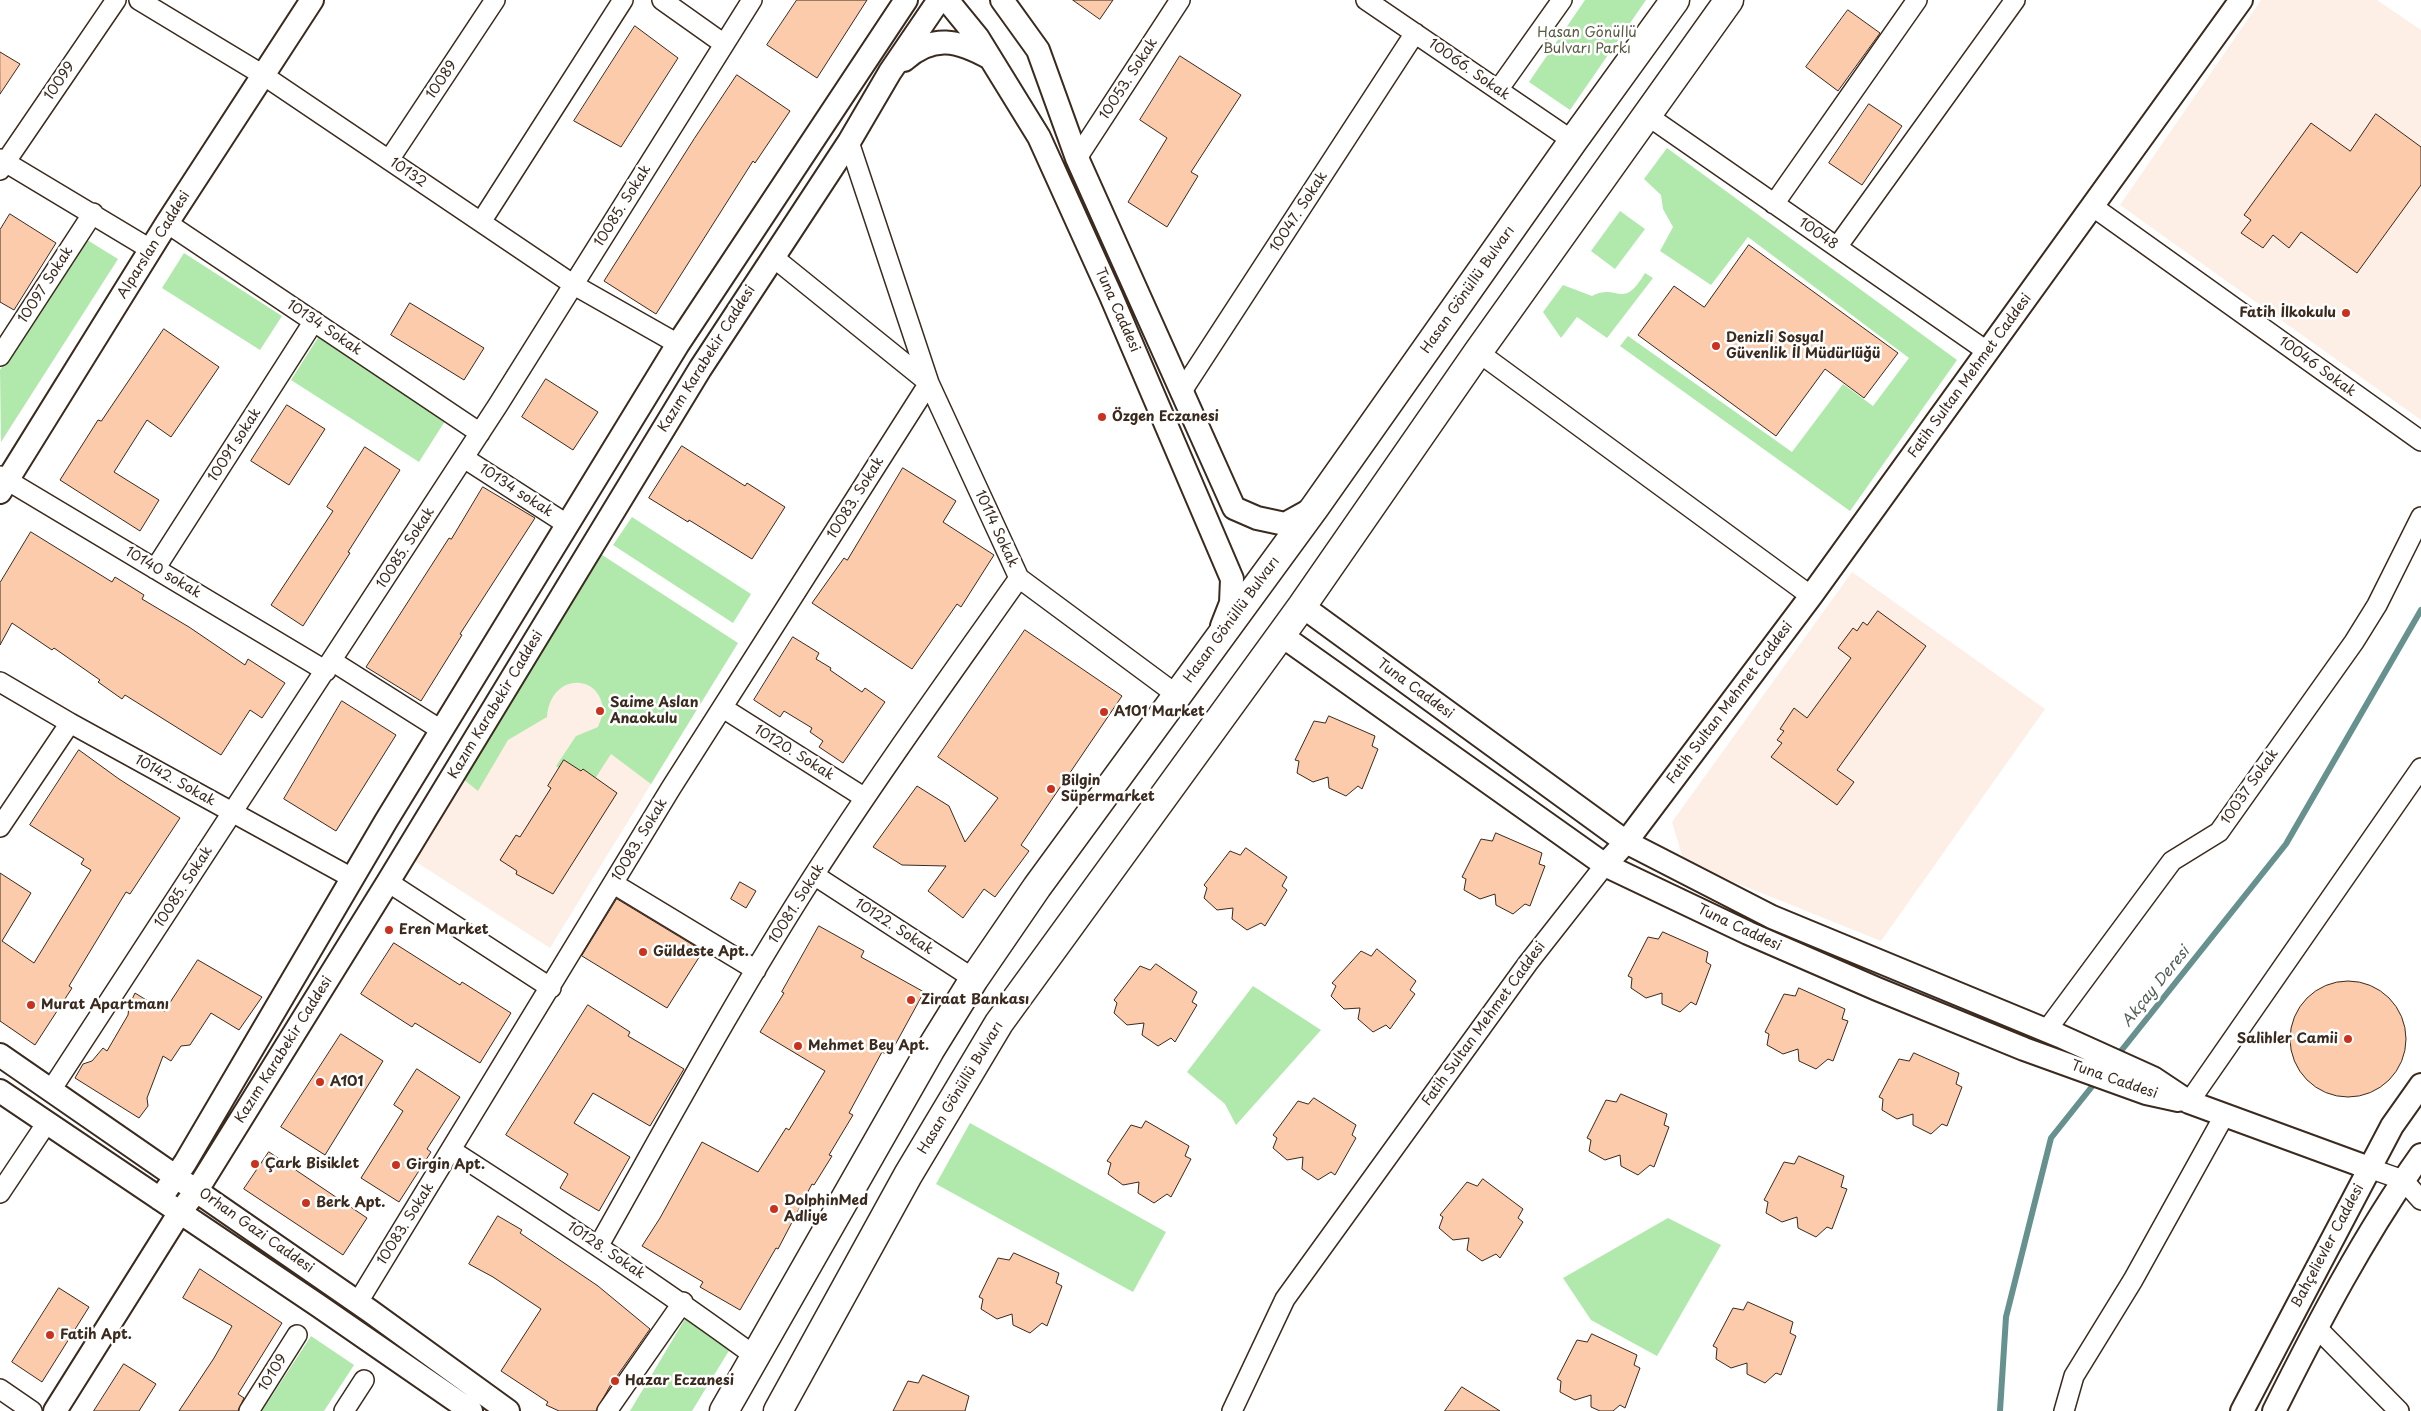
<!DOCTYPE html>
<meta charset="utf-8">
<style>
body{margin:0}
canvas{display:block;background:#fff}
</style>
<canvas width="2421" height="1411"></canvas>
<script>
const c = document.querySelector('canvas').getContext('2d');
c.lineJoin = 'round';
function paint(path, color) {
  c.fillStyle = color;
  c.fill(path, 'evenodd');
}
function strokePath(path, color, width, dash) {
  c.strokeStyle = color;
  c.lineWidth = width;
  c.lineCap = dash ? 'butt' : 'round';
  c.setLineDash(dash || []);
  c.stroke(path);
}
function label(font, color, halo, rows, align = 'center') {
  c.font = font + ' "Playpen Sans",sans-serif';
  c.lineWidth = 5;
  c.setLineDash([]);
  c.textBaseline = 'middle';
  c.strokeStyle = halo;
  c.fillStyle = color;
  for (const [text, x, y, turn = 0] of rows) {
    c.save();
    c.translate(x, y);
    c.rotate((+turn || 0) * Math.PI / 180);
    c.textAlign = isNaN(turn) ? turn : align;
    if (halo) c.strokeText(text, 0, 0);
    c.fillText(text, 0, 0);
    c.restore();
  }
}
const built = new Path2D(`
 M2261,0H2377L2421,30V420L2120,205Z
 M599,553L738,643L550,948L413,860Z
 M1852,572L2045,709L1881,941L1684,862L1672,822Z`);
const green = new Path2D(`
 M1585,0H1646L1570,110L1529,82Z
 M1667,148L1957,360L1850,511L1620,346L1628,336L1792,452L1843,384L1873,406L1909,358L1748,237L1711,285L1660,251L1673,227L1663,209L1661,195L1644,179Z
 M1620,211L1645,229L1615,269L1591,251Z
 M84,238L118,259L1,442L0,370Z
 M184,253L282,316L260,350L162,288Z
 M1645,273L1653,278L1607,338L1577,317L1561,338L1543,312L1563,285L1592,296C1618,282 1622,312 1645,273Z
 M319,336L447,418L419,462L291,380Z
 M632,517L751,594L733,623L613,545Z
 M599,553L738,643L651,784L611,754L589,788L556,766L576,736L598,727C600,721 604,713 603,708C598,672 550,674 547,717L508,740L478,791L463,779Z
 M1253,986L1321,1030L1236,1125L1225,1104L1187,1072Z
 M970,1123L1166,1232L1133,1292L936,1184Z
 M1668,1218L1721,1245L1657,1356L1591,1320L1563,1278Z
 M685,1319L730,1349L692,1411H630Z
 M311,1336L354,1365L324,1411H262Z`);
const stream = new Path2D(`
 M2117,1056L2286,844L2421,610
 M2000,1411L2006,1317L2051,1138L2098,1079`);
const building = new Path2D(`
 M797,0H867L817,78L767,45Z
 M1073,0H1113L1100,19Z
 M1848,10L1880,33L1838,91L1806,67Z
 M635,26L678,58L621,147L574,121Z
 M0,52L20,64L0,94Z
 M1180,56L1241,95L1191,172L1198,176L1167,227L1128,202L1167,138L1140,120Z
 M737,75L790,111L755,163L753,161L656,314L604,281L694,139Z
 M1869,104L1902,126L1862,185L1829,163Z
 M2376,114L2421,147V185L2357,273L2301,232L2289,248L2273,235L2263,248L2241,233L2251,220L2244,215L2311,123L2350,151Z
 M10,214L56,243L14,310L0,302V230Z
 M1749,245L1898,353L1864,398L1825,369L1776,436L1638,335L1674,286L1704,307Z
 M410,303L484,348L464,380L391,335Z
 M164,329L219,367L171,437L147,420L114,472L159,500L140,531L60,480L98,420L101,421Z
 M546,379L598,412L573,450L522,417Z
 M287,405L325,429L289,485L251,461Z
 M682,446L745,486L747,483L785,507L752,559L689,520L688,522L649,498Z
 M365,447L400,470L348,552L350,553L303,626L271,605L333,511L327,507Z
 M903,468L956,501L943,522L994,555L961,607L957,604L912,669L812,603L844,558L847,560Z
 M483,487L535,518L460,634L462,635L421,701L366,667L449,538L451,539Z
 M31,532L112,582L115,577L144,595L142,599L189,627L245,665L248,659L285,683L262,718L250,710L221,755L125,695L122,699L98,682L100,680L54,648L52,650L12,623L0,645V583Z
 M1878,611L1926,646L1837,770L1854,782L1837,805L1771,757L1782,743L1777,740L1784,731L1780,729L1794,708L1807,718L1851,658L1838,648L1853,628L1857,631L1863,622L1867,625Z
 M1025,630L1122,696L1021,845L1029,851L995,897L984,889L963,918L928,891L946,866L902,865L873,847L917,786L949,806L965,842L998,798L938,757Z
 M793,637L819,653L816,659L831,668L830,670L862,692L865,688L885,702L843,763L819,747L823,741L810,732L812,728L784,711L780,717L754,700Z
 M342,701L396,735L336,831L284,799Z
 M1329,716L1375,736L1372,746L1378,749L1362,789L1358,786L1346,796L1329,788L1328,777L1313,782L1297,773L1299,761L1295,760L1314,721L1325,723Z
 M79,750L119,779L180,818L130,894L126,892L69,986L72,988L35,1045L0,1021V873L31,893L2,941L34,963L91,870L81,864L84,859L30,825Z
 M564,760L581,771L583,769L617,793L553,894L516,874L517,871L500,860L516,835L520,837L551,788L548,786Z
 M1496,833L1542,853L1539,864L1545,866L1530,906L1525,904L1513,914L1496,905L1495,894L1480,899L1464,890L1466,879L1462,877L1481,839L1492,841Z
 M1246,848L1287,877L1282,886L1287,890L1265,926L1261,923L1247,930L1232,919L1233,908L1217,910L1204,898L1207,888L1204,885L1230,851L1240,855Z
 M740,882L756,891L746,908L731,899Z
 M617,899L703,951L667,1008L582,956Z
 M819,926L864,951L861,957L924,992L889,1056L882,1052L849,1113L853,1115L829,1155L832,1156L814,1185L812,1184L778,1249L776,1248L740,1310L700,1287L703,1282L642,1246L660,1218L702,1142L758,1172L786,1128L789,1130L825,1071L760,1032L784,993L782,992Z
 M1663,932L1708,952L1706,962L1711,965L1696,1005L1691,1002L1680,1012L1662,1004V993L1646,998L1631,988L1632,978L1628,976L1648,937L1658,939Z
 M394,943L460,985L462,982L511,1013L480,1063L415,1023L412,1027L361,994Z
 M1377,949L1416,981L1410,990L1415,994L1390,1029L1386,1025L1373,1032L1358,1019L1360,1008L1344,1009L1331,996L1336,986L1332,983L1361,951L1371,956Z
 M198,960L262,997L239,1030L211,1013L190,1045L181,1046L171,1061L163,1056L147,1098L148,1106L139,1118L75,1078L83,1064L92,1061L103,1048L107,1051L128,1015L129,1006L135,993L164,1011Z
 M1156,964L1197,992L1192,1002L1197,1005L1175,1042L1171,1038L1158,1046L1142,1035L1144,1023L1127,1025L1114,1013L1117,1003L1114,1000L1140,966L1150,970Z
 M2290 1039a58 58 0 1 1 116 0a58 58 0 1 1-116 0Z
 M1799,988L1845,1009L1842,1019L1848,1021L1833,1061L1828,1059L1816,1069L1799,1061L1798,1049L1783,1054L1767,1045L1769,1034L1765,1032L1784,994L1795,996Z
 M588,1005L630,1032L628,1036L684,1069L650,1126L593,1093L574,1123L630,1157L599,1211L560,1188L568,1174L506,1135Z
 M341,1034L383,1061L325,1155L281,1127Z
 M1914,1053L1959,1073L1956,1084L1962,1087L1947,1126L1942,1124L1931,1134L1913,1125V1114L1897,1119L1882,1110L1883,1099L1879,1097L1899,1059L1909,1061Z
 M417,1069L460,1097L427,1149L431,1152L399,1202L361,1178L403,1111L394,1105Z
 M1621,1094L1667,1114L1664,1125L1669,1127L1654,1167L1650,1165L1638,1175L1621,1166L1620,1155L1605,1160L1589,1151L1591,1140L1587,1138L1606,1100L1616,1102Z
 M1314,1098L1356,1125L1352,1135L1356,1138L1335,1175L1331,1172L1318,1180L1302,1169L1303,1157L1287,1160L1273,1148L1277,1138L1273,1135L1298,1101L1308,1104Z
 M1146,1121L1189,1146L1185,1156L1191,1159L1171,1197L1167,1194L1154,1203L1138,1193L1139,1182L1123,1185L1108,1174L1111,1163L1107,1161L1131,1125L1141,1128Z
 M269,1152L367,1218L343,1255L244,1189Z
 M1799,1156L1844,1176L1841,1187L1847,1189L1832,1229L1827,1227L1816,1237L1798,1228L1797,1217L1782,1222L1766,1213L1768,1202L1764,1200L1784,1162L1794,1164Z
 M1483,1179L1523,1209L1518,1218L1523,1222L1500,1258L1496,1254L1482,1261L1467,1250L1469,1238L1453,1240L1439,1228L1443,1217L1440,1215L1467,1182L1477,1186Z
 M498,1216L522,1230L520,1233L598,1286L650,1329L610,1386L596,1411H559L546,1405L548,1402L501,1371L541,1309L493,1277L469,1264Z
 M1014,1253L1059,1273L1056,1283L1062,1286L1047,1326L1042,1323L1030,1333L1013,1325L1012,1314L997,1319L981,1309L983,1299L979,1297L998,1258L1009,1260Z
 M200,1269L282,1323L238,1394L244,1398L238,1411H179L214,1358L232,1326L183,1298Z
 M59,1288L89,1307L42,1382L12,1362Z
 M1748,1302L1793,1322L1790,1333L1796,1336L1781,1375L1776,1373L1765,1383L1747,1374V1363L1731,1368L1716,1359L1717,1348L1713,1346L1733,1308L1743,1310Z
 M1592,1334L1637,1355L1634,1365L1640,1368L1625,1408L1620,1405L1613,1411H1600L1591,1407V1395L1575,1400L1560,1392L1561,1381L1557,1379L1577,1340L1587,1342Z
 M124,1364L156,1384L139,1411H94Z
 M923,1375L969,1396L965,1411H893L908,1381L918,1383Z
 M1462,1387L1500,1411H1445Z`);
const minor = new Path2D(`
 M139,0L263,75L574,285L678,344
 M662,0L724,44
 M1366,0L1573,141
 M1498,90L1562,0
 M1648,116L1988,352
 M1077,158L1180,0
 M0,159L150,249
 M389,160L495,0
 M0,170L116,0
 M1774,204L1917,0
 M2092,206L2421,441
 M481,222L623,0
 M167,223L480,433
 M1837,247L2015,0
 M773,257L929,383L1019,578L1177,695
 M1478,352L1811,596
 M0,356L93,213
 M1182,391L1415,33
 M464,458L568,525
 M0,476L326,671
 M155,569L314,321
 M332,661L441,730
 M0,682L70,723L352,878
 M723,708L865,798
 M0,827L70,723
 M814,875L974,979
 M388,882L551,988
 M614,884L756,970
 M2046,1031L2172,861L2219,832L2354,642L2377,605L2421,517
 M51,1090L498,405L752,0
 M2189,1102L2421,768
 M451,1150C555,1217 657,1284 756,1357
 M2369,1168L2403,1180L2421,1200
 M0,1193L46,1124
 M599,1245C669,1121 737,995 814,875C879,774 950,676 1019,578
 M358,1302L671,788L929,383L849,142
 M2316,1327L2399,1411
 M0,1389L32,1411
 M249,1411L297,1335
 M344,1411L364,1380
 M607,1411L683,1302
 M1232,1411L1285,1299L1528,963L1605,865
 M2064,1411L2074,1376L2133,1280L2224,1116`);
const tertiary = new Path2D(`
 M947,0L978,38L1039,137L1111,296L1232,579L1231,603L1222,626
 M1002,0L1038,50L1077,158L1234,508L1257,518L1285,524L1312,509
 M904,60C933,34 958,40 990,58
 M0,492L167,223L312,0
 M1302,606L1626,842L1772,917L2060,1036L2153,1078L2189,1102L2369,1168
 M1281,635L1605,865L1748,933L1877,989L2024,1049L2146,1093L2178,1100
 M1605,865L1626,842L1811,596L2241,0
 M0,1055L370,1311L508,1411
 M0,1091L319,1306L471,1411
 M160,1199L185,1163L386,821L678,344L906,0
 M55,1411L180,1212L197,1190L388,882L700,369L849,142L890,72L939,0
 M2242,1411L2392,1126L2421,1085
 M2274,1411C2318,1323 2364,1235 2421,1155`);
const primary = new Path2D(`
 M724,1411L930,1050L974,979L1037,887L1315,507L1573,141L1675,0
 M778,1411L908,1175L999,1023L1302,606L1478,352L1729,0`);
const markers = [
 [2346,313,5,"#c8321e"],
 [1716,346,5,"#c8321e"],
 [1102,417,5,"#c8321e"],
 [600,711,5,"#c8321e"],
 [1104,712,5,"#c8321e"],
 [1051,789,5,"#c8321e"],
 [389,930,5,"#c8321e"],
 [643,952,5,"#c8321e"],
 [911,1000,5,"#c8321e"],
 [31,1005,5,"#c8321e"],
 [2348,1039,5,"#c8321e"],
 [798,1046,5,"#c8321e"],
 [320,1082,5,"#c8321e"],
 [255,1164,5,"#c8321e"],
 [396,1165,5,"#c8321e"],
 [306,1203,5,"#c8321e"],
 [774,1209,5,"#c8321e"],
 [50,1335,5,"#c8321e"],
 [615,1381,5,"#c8321e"]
];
const parkNames = [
 ["Hasan Gönüllü",1587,33],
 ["Bulvarı Parkı",1587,49]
];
const streetNames = [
 ["10066. Sokak",1469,70,35],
 ["10053. Sokak",1129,79,-57],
 ["10089",442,80,-56],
 ["10099",60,81,-56],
 ["10132",408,173,34],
 ["10085. Sokak",623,206,-58],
 ["10047. Sokak",1299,212,-57],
 ["10048",1818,234,35],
 ["Alparslan Caddesi",154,245,-58],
 ["10097 Sokak",46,285,-57],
 ["Hasan Gönüllü Bulvarı",1468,290,-55],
 ["Tuna Caddesi",1117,310,66],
 ["10134 Sokak",324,328,34],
 ["Kazım Karabekir Caddesi",707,359,-58],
 ["10046 Sokak",2317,367,36],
 ["Fatih Sultan Mehmet Caddesi",1970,376,-54],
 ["10091 sokak",235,445,-57],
 ["10134 sokak",516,491,33],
 ["10083. Sokak",856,498,-58],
 ["10114 Sokak",996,529,65],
 ["10085. Sokak",406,548,-57],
 ["10140 sokak",163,573,31],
 ["Hasan Gönüllü Bulvarı",1232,620,-54],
 ["Tuna Caddesi",1415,689,36],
 ["Fatih Sultan Mehmet Caddesi",1730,703,-53],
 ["Kazım Karabekir Caddesi",496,705,-59],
 ["10120. Sokak",794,753,32],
 ["10142. Sokak",175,781,29],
 ["10037 Sokak",2250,787,-55],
 ["10083. Sokak",640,840,-59],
 ["10085. Sokak",184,887,-57],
 ["10081. Sokak",797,904,-58],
 ["10122. Sokak",894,927,33],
 ["Tuna Caddesi",1739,928,25],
 ["Fatih Sultan Mehmet Caddesi",1484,1024,-54],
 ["Kazım Karabekir Caddesi",284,1050,-58],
 ["Tuna Caddesi",2114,1080,19],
 ["Hasan Gönüllü Bulvarı",961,1088,-59],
 ["10083. Sokak",406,1224,-58],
 ["Orhan Gazi Caddesi",256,1231,35],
 ["Bahçelievler Caddesi",2328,1246,-62],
 ["10128. Sokak",606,1251,34],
 ["10109",273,1373,-58]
];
const poiNames = [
 ["Fatih İlkokulu",2336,313,"right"],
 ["Denizli Sosyal",1726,338],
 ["Güvenlik İl Müdürlüğü",1726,354],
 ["Özgen Eczanesi",1112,417],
 ["Saime Aslan",610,703],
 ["Anaokulu",610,719],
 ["A101 Market",1114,712],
 ["Bilgin",1061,781],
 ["Süpermarket",1061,797],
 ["Eren Market",399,930],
 ["Güldeste Apt.",653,952],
 ["Ziraat Bankası",921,1000],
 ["Murat Apartmanı",41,1005],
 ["Salihler Camii",2338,1039,"right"],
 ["Mehmet Bey Apt.",808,1046],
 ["A101",330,1082],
 ["Çark Bisiklet",265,1164],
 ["Girgin Apt.",406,1165],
 ["DolphinMed",784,1201],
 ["Adliye",784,1217],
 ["Berk Apt.",316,1203],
 ["Fatih Apt.",60,1335],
 ["Hazar Eczanesi",625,1381]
];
const waterNames = [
 ["Akçay Deresi",2156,987,-51]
];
paint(built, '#feefe6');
paint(green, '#b1e9ad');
strokePath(stream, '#66918f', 6);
paint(building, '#fccbab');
strokePath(building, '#3b2a1e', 1);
strokePath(minor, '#3b2a1e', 22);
strokePath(tertiary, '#3b2a1e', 26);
strokePath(primary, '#3b2a1e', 31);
strokePath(minor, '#fff', 19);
strokePath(tertiary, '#fff', 22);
strokePath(primary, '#fff', 28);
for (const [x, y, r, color] of markers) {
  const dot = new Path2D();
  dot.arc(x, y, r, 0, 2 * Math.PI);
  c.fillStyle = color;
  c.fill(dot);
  strokePath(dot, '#fff', 2);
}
label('14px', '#585a42', '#fff', parkNames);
label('14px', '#3b2a1e', '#fff', streetNames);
label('bold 14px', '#3b2a1e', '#fff', poiNames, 'left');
label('italic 15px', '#515d57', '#fff', waterNames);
</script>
